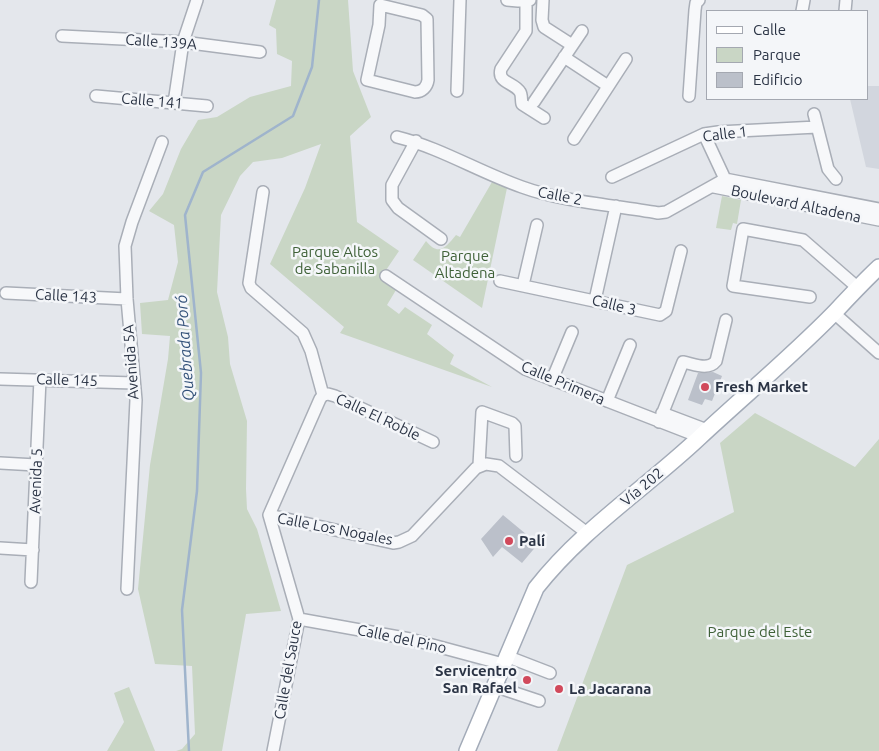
<!DOCTYPE html>
<meta charset="utf-8">
<style>
body{margin:0}
#map{position:relative;width:879px;height:751px;overflow:hidden;background:#e4e7ec;font-family:Ubuntu,sans-serif}
canvas{display:block}
.legend{position:absolute;left:706px;top:10px;width:162px;height:90px;box-sizing:border-box;background:#f4f6f9;border:1px solid #a4a8b1;margin:0;padding:6px 9px;list-style:none;font-size:15px;color:#2b3445}
.legend li{display:flex;align-items:center;gap:10px;height:25px}
.legend b{width:25px;border:1px solid #a4a8b1}
</style>
<div id="map">
<canvas width="879" height="751"></canvas>
<ul class="legend">
<li><b style="height:6px;background:#fff"></b>Calle</li>
<li><b style="height:14px;background:#c9d6c5"></b>Parque</li>
<li><b style="height:14px;background:#bbc0ca"></b>Edificio</li>
</ul>
</div>
<script>
const c = document.querySelector('canvas').getContext('2d');
c.lineJoin = 'round';
function paint(path, color) {
  c.fillStyle = color;
  c.fill(path, 'evenodd');
}
function strokePath(path, color, width, dash) {
  c.strokeStyle = color;
  c.lineWidth = width;
  c.lineCap = dash ? 'butt' : 'round';
  c.setLineDash(dash || []);
  c.stroke(path);
}
function label(font, color, halo, rows, align = 'center') {
  c.font = font + ' Ubuntu,sans-serif';
  c.lineWidth = 5;
  c.setLineDash([]);
  c.textBaseline = 'middle';
  c.strokeStyle = halo;
  c.fillStyle = color;
  for (const [text, x, y, turn = 0] of rows) {
    c.save();
    c.translate(x, y);
    c.rotate((+turn || 0) * Math.PI / 180);
    c.textAlign = isNaN(turn) ? turn : align;
    if (halo) c.strokeText(text, 0, 0);
    c.fillText(text, 0, 0);
    c.restore();
  }
}
const built = new Path2D(`
 M868,86H879V169L866,167L850,99H868Z`);
const green = new Path2D(`
 M276,0H348L353,71L371,117L350,136L357,222L399,251L380,279L396,290L387,305L399,314L405,307L432,325L427,334L454,355L450,364L492,387L340,333L344,327L270,264L305,188L321,144L282,158L253,162L240,176L221,215L217,292L228,337L230,364L247,421L246,489L247,509L257,529L281,611L246,614L222,751H176L182,749L195,734L192,666L155,664L138,589L150,465L168,359L170,336L142,334L140,303L168,300L178,262L174,225L149,211L163,194L181,149L198,120L217,117L250,97L291,86L292,61L277,54L276,29L269,25Z
 M492,182L507,188L482,308L413,260L426,241C439,257 446,247 456,235L460,237Z
 M722,196L741,200L737,224L733,223L731,230L716,228Z
 M755,413L855,467L879,439V751H557L627,565L734,512L720,443Z
 M129,687L155,751H107L124,722L114,693Z`);
const stream = new Path2D(`
 M189,751L182,610L197,491L201,373L185,215L203,172L293,116L312,67L319,0`);
const building = new Path2D(`
 M713,372L722,376L712,401L705,399L702,405L688,400L698,373Z
 M503,515L538,544L522,563L502,547L493,557L481,539Z`);
const minor = new Path2D(`
 M507,0L518,1L530,0
 M526,0V31L501,69C497,83 514,82 520,92C522,95 521,100 522,104L544,118
 M543,0L542,20L544,27L572,45
 M380,5L422,15L427,19L428,80C427,87 422,92 415,92L367,80L379,25Z
 M802,11L804,0
 M845,11L846,0
 M62,36L183,42L260,52
 M564,57L608,86
 M457,91L460,0
 M96,96L207,106
 M689,96L695,10L696,3L699,0
 M534,102L582,31
 M174,103L183,42L197,0
 M814,114L828,169L836,179
 M704,134L725,179
 M397,137C441,148 479,172 522,187C563,202 614,205 658,213L666,212L725,179
 M574,139L626,59
 M416,141L392,185V200L398,208L441,239
 M612,177L704,134L718,132L817,127
 M725,179L879,209
 M714,187L879,220
 M263,192L249,283L251,288L303,333L311,351L323,395
 M386,276L525,369L700,437
 M500,281L660,315L666,311L681,251
 M523,285L537,225
 M6,293L127,299
 M810,297L733,286L743,229L803,240L857,287
 M595,300L616,206
 M834,313L879,353
 M0,379L134,383
 M552,380L572,332
 M323,395L328,394L335,396L433,442
 M607,401L630,345
 M662,413L707,430
 M659,422L683,362C694,364 708,371 716,361L726,320
 M0,463L36,465
 M479,465L482,412L512,423L515,426L516,456
 M269,515L393,543L399,542L412,536L476,468L486,464L499,466L587,533
 M0,548L33,550
 M31,582L40,379
 M127,589L136,400L127,299L125,246L132,222L162,142
 M299,619L410,639L503,664
 M506,656L550,673
 M494,686L539,701
 M273,751L299,619L269,515L320,399L323,395`);
const major = new Path2D(`
 M467,751L536,588C582,529 646,488 700,437C744,396 792,356 834,313C849,297 863,282 879,267`);
const markers = [
 [705,387,5,"#d1495b"],
 [509,541,5,"#d1495b"],
 [527,680,5,"#d1495b"],
 [559,689,5,"#d1495b"]
];
const streetNames = [
 ["Calle 139A",161,42,4],
 ["Calle 141",152,101,5],
 ["Calle 1",725,134,-7],
 ["Calle 2",560,196,11],
 ["Boulevard Altadena",796,204,12],
 ["Calle 143",66,296,3],
 ["Calle 3",614,305,14],
 ["Avenida 5A",131,362,-94],
 ["Calle 145",67,380,2],
 ["Calle Primera",563,383,23],
 ["Calle El Roble",378,417,25],
 ["Avenida 5",36,481,-88],
 ["Vía 202",642,487,-40],
 ["Calle Los Nogales",335,529,11],
 ["Calle del Pino",402,639,12],
 ["Calle del Sauce",288,670,-80]
];
const parkNames = [
 ["Parque Altos",335,252],
 ["de Sabanilla",335,269],
 ["Parque",465,256],
 ["Altadena",465,273],
 ["Parque del Este",760,632]
];
const poiNames = [
 ["Fresh Market",715,387],
 ["Palí",519,541],
 ["Servicentro",517,671,"right"],
 ["San Rafael",517,688,"right"],
 ["La Jacarana",569,689]
];
const waterNames = [
 ["Quebrada Poró",185,348,-94]
];
paint(built, '#d2d6de');
paint(green, '#c9d6c5');
strokePath(stream, '#9fb4cc', 2.5);
paint(building, '#bbc0ca');
strokePath(minor, '#a9aeb7', 14);
strokePath(major, '#a3abb8', 18);
strokePath(minor, '#f7f8fa', 11);
strokePath(major, '#fff', 15);
for (const [x, y, r, color] of markers) {
  const dot = new Path2D();
  dot.arc(x, y, r, 0, 2 * Math.PI);
  c.fillStyle = color;
  c.fill(dot);
  strokePath(dot, '#f4f6f9', 2);
}
label('15px', '#2b3445', '#f4f6f9', streetNames);
label('15px', '#3f6138', '#f4f6f9', parkNames);
label('bold 15px', '#2b3445', '#f4f6f9', poiNames, 'left');
label('italic 16px', '#34527a', '#f4f6f9', waterNames);
</script>
